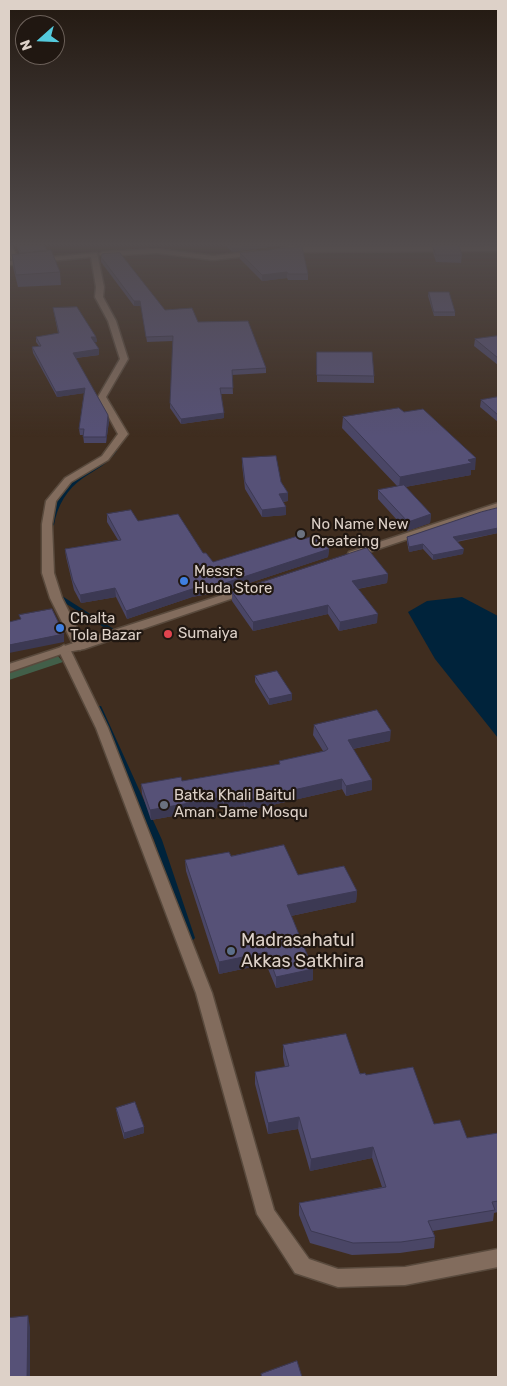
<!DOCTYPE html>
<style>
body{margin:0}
#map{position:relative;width:507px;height:1386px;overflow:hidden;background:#3f2d1f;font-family:Rubik,sans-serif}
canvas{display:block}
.frame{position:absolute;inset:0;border:10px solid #ddd1c8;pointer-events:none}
.north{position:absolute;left:15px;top:15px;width:50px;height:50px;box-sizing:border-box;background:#201711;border:1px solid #6c615a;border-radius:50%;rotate:250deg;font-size:14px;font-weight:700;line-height:20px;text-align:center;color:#ddd1c8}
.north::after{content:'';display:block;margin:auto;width:18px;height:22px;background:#54cadd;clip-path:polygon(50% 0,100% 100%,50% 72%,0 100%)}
</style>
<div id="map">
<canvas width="507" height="1386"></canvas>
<div class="frame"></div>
<div class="north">N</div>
</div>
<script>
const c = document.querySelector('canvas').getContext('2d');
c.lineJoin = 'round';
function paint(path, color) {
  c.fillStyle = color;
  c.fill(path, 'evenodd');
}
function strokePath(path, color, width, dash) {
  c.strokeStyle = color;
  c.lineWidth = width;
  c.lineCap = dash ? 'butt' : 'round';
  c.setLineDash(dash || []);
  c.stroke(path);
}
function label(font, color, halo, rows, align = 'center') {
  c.font = font + ' Rubik,sans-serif';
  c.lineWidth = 4.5;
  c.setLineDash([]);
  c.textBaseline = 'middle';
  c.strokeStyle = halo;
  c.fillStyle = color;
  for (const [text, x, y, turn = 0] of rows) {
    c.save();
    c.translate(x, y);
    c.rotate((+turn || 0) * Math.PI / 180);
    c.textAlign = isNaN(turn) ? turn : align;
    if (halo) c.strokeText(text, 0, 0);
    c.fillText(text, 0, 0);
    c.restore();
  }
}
const green = new Path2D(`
 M57,655L63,662L9,680V671Z`);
const water = new Path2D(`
 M462,597L498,616V738L435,659L408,612L427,601Z`);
const stream = new Path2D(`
 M114,449L117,451C108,464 95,470 83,478C67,489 57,506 54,525L51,527L49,526C48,520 50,514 53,508C63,483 80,477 100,462C105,458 109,453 114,449Z
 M57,589L59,590L62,596L120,633L122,634L120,635H116L57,598L54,591Z
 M95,706H101L102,708L162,840L195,938L193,940L190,941L187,940L185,938L154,840L94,708Z`);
const minor = new Path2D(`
 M482,243H488L491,251H487Z
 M64,645L70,649L108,728L212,993L274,1210L309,1259L338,1269L405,1267L498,1249V1267L405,1285L338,1287L295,1273L257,1214L196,993L96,728L58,649Z`);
const tertiary = new Path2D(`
 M286,243H292L294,247H498V251L275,252V250L288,247Z
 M9,245L12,247L19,260L97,253L104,287L103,297L116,321L128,359L106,397L128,434L108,460L71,482L56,501L52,524L54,573L62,598L86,646L80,650L74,646L50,598L42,573V524L46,501L65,478L102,456L118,434L98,397L120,359L108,321L95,297L96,287L91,257L9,265V261H12L9,254Z
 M157,249L213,256L257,251L261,253L257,255L213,260L157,253L103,256L99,254L103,252Z`);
const secondary = new Path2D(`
 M498,503V509L357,556L353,557L348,554L349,552Z
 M247,587L253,590L251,592L84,649L67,652L9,672V664Z`);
const wall = new Path2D(`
 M223,243H285V245L232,252Z
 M293,243H300V245H295Z
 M430,243H456L455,245H430Z
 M17,245L60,272L61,285L18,287L13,267L12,255L20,254L17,248Z
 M433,246L462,255L461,263L436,262L433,253Z
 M240,253L308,274V280H288L287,278L262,281L240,259Z
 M101,257L165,310L198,322L266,368V373L232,375L233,394H221L224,418L181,424L170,408L173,341L147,342L141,306H134L101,262Z
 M429,292L455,312V316H434L428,296Z
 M53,308L96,337L97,342H94L99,355L76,358L109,421L106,443H84L83,435H80L79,429L84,393L57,397L33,353L32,347L39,346L36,342V337L58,333Z
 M498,336V365L474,346L475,339Z
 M317,352L374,376V383L317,382Z
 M498,397V422L480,407L481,400Z
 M404,412L475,470H471V475L405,487L431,514L430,523L407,531L378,499V490L398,487L342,428L343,417Z
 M242,458L281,482L288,493V501L283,502L286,515L262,517L245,489L242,465Z
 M498,508V533L457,542L463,554L433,560L423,549L409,552L407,542V537Z
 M107,514L138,521L203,553L213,562L304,539L329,549L328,557L225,591L192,597L127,619L116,597L81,603L74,590L66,557L65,549L118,540L107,522Z
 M388,574L387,583L358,589L377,623L339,631L328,614L253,631L232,601V592Z
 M255,676L292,700L269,705L255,682Z
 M314,725L390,741L353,749L372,780V790L346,796L342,789L246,811L244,806L224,809L223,807L151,820L142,794L141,784L182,781L279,764V761L323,751L313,735Z
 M231,856L357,891L356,902L291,916L313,969V980L276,988L266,964L219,974L186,871L185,860Z
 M283,1045L366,1075L434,1124L467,1138L498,1133V1212L494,1213L493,1221L433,1231L435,1237L434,1248L400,1253L352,1255L310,1243L299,1215V1203L382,1187L372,1158L310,1171L298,1129L268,1134L255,1084V1072L285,1067L283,1057Z
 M116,1108L144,1127V1133L124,1139L117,1114Z`);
const shadedWall = new Path2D(`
 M278,243H285V245L232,252V248Z
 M287,272V278L262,281V275Z
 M134,301H140L141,306H134Z
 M91,337H96L97,342L92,343Z
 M99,349V355L74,358L73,353Z
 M85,388V393L57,397L56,392Z
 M224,413V418L181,424V419Z
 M108,415L109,421L106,443V437Z
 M476,458L475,470H471V475L399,488L400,477Z
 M288,493V501L279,502V494Z
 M286,507V515L262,517V510Z
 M431,514L430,523L407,531L408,522Z
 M498,528V533L452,542L453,537Z
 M423,544V549L409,552V547Z
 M329,549L328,557L225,591L192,597L127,619L126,611L192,589Z
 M464,549L463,554L433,560V555Z
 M388,574L387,583L351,590L352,581Z
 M115,588L116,597L81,603L80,595Z
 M328,605V614L253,631V622Z
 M378,614L377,623L339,631L340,622Z
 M64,634V642L9,653V645Z
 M292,694V700L269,705V699Z
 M391,731L390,741L347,750L348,740Z
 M342,779V789L246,811L245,801Z
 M372,780V790L346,796V786Z
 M243,796L244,806L224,809V799Z
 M223,797V807L151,820L150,810Z
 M357,891L356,902L286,917L287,905Z
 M267,952L266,964L219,974V962Z
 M313,969V980L276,988V977Z
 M299,1117L298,1129L268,1134V1123Z
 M144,1127V1133L124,1139V1133Z
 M373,1147L372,1158L310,1171L311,1159Z
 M28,1316L30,1327V1377H27Z`);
const building = new Path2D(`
 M34,243H42L48,251L22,253L17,245Z
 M227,243H278L232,248Z
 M433,246H459L462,255H436Z
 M302,247L308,274H288L287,272L262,275L240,253Z
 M51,250L60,272L16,275L12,255Z
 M120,253L165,310L192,308L198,322L248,321L266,368L232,370L233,388H220L224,413L181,419L170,403L173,336L146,337L140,301H134L101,257L102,254Z
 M429,292H449L455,312H434Z
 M77,307L96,337H91L99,349L73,353L108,415L106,437H83L84,429H79L85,388L56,392L32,347L41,346L36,337L59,333L53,308Z
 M498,336V358L475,339Z
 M317,352H372L374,376L317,375Z
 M498,397V415L481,400Z
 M399,408L404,412L423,409L476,458L468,460L472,463L400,477L343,417Z
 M276,456L281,482L288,493L279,494L286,507L262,510L245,482L242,458Z
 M404,485L431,514L408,522L378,490Z
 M498,508V528L453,537L464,549L433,555L423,544L409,547L407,537L481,512Z
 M131,510L138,521L178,514L203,553H206L213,562L301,535L304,539L313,536L329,549L225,583L192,589L126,611L115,588L80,595L73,581L65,549L121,540L107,514Z
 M367,548L388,574L352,581L378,614L340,622L328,605L253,622L232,592Z
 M52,609L64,634L9,645V622L21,619L19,615Z
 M277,671L292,694L269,699L255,676Z
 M377,710L391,731L348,740L372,780L346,786L342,779L245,801L243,796L224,799L223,797L150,810L141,784L181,777L182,781L280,764L279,761L325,751L328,749L314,725Z
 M284,845L298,875L344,866L357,891L287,905L313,969L276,977L267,952L219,962L185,860L229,852L231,856Z
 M346,1034L360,1074L365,1073L366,1075L413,1067L434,1124L460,1120L467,1138L498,1133V1201L492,1202L495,1210L428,1221L435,1237L401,1242L353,1243L311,1231L299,1203L386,1187L373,1147L311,1159L299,1117L268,1123L255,1072L289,1066L283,1045Z
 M135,1102L144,1127L124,1133L116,1108Z
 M28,1316L27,1377H9V1318Z
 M297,1361L302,1377H262L261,1374Z`);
const markers = [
 [301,534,5,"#6b7280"],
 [184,581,5,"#3f7fe0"],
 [60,628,5,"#3f7fe0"],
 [168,634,5,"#e0444e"],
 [164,805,5,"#6b7280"],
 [231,951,5,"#5c6f8a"]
];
const poiNames = [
 ["No Name New",311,525],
 ["Createing",311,542],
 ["Messrs",194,572],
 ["Huda Store",194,589],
 ["Chalta",70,619],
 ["Tola Bazar",70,636],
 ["Sumaiya",178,634],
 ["Batka Khali Baitul",174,796],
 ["Aman Jame Mosqu",174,813]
];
const nearPoinames = [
 ["Madrasahatul",241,941],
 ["Akkas Satkhira",241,962]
];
paint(green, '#425f49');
paint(water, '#00233b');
paint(stream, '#00233b');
strokePath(minor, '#594a3d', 3);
strokePath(tertiary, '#594a3d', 3);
strokePath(secondary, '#594a3d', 3);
paint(minor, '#826c5d');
paint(tertiary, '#826c5d');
paint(secondary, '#826c5d');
paint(wall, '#4a4666');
paint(shadedWall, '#3c3953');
paint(building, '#565177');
strokePath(building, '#3c3953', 1);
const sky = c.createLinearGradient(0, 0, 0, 437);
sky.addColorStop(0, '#231911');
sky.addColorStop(0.56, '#524c4d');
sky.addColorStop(1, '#524c4d00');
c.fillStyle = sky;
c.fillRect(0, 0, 507, 437);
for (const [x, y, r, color] of markers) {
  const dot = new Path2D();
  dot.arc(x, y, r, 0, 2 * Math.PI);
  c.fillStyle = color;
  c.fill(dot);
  strokePath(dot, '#201711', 2);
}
label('15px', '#ddd1c8', '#201711', poiNames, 'left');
label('18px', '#ddd1c8', '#201711', nearPoinames, 'left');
</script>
